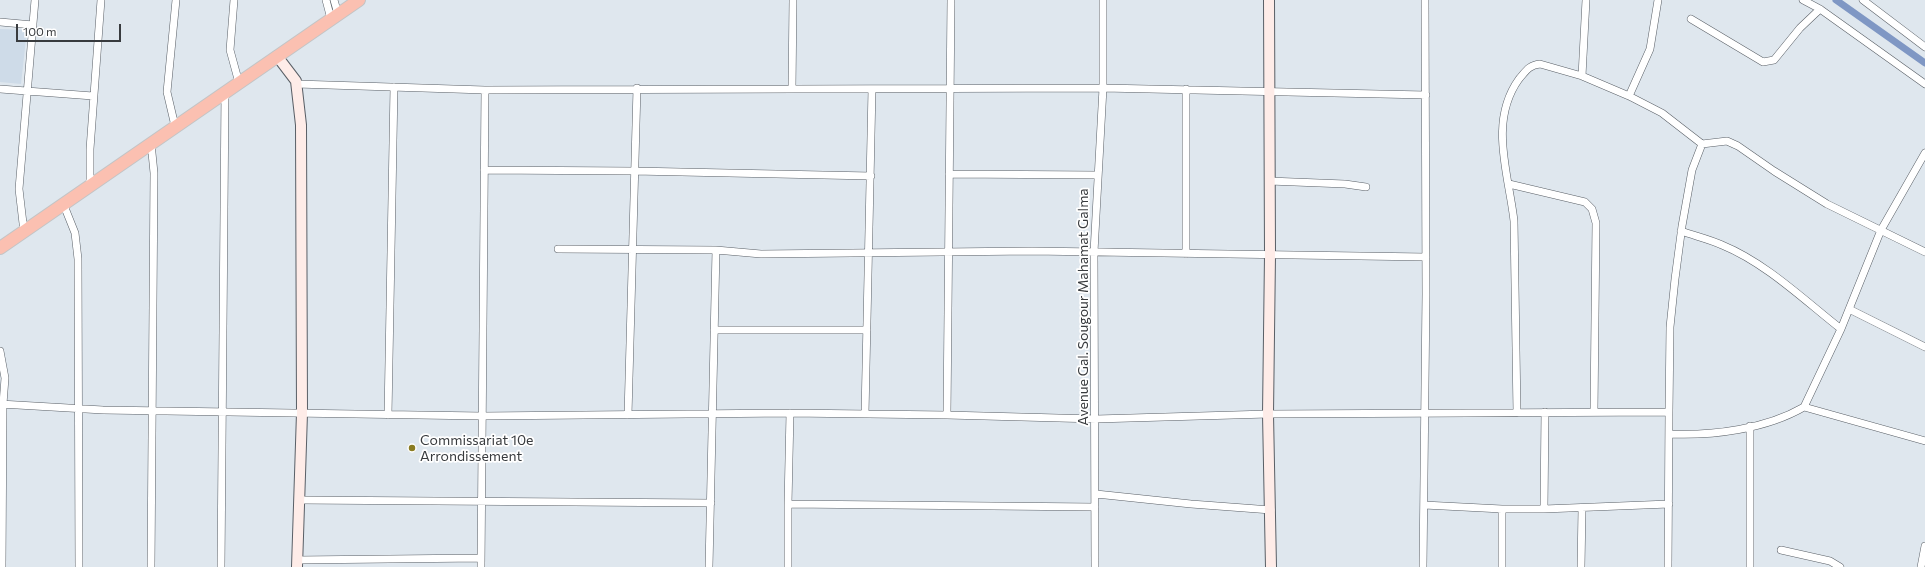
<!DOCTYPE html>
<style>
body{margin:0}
#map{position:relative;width:1925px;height:567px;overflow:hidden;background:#dfe7ee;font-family:Commissioner,sans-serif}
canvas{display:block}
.scale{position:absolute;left:16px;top:24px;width:105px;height:18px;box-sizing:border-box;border:2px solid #383b3e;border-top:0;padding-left:5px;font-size:12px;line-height:14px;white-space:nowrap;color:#383b3e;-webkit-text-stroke:3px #fff;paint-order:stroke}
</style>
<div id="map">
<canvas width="1925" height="567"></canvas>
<div class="scale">100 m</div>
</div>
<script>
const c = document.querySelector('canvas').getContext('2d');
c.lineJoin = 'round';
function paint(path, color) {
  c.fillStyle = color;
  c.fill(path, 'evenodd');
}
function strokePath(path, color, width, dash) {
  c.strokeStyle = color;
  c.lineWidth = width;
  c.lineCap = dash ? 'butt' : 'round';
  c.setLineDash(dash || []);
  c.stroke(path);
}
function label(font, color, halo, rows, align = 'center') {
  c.font = font + ' Commissioner,sans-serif';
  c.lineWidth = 3.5;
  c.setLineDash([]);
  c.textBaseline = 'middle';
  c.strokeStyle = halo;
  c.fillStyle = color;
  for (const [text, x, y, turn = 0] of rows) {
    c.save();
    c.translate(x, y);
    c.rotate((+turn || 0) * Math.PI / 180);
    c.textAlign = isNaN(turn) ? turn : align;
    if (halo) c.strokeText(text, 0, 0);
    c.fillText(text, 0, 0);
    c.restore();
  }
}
const built = new Path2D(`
 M0,29L27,30L21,84L0,82Z`);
const canal = new Path2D(`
 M1836,0L1925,63`);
const street = new Path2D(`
 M234,0L230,50L239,83
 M326,0L331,19
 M334,0L338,14
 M1803,0L1820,9L1925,84
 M1863,0L1925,47
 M1691,19L1763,62L1774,60L1800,28L1820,9
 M0,22L33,25
 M1582,76L1586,0
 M297,84L485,90L1103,88L1426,95
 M0,89L93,96
 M792,89L793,0
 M1186,89V254
 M1629,96L1650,49L1658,0
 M175,126L167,92L176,0
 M151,143L154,173L151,567
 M484,170L634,171L871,176
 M949,174L1097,175
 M1269,181L1345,184L1366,187
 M1509,184L1585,202L1592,209L1596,223L1594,412
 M90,185V149L101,0
 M63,203L75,233L78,259L79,567
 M1681,231C1695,236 1709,239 1722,245C1766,263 1804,300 1841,329
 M24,232L19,189L35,0
 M558,249L716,250L761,254L1032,251L1426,257
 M1849,309L1925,347
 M714,330H867
 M0,351L5,378L3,404L2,567
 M0,404L103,410L482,416L790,413L947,415L1096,419L1268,414L1669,412L1670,327L1675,279L1682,226L1692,170L1702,144
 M1804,407L1841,329L1881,230L1925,153
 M790,413L788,504L1095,507
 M1517,413L1514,221C1509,175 1488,122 1519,79C1526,71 1529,65 1540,64L1582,76L1629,96L1662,113L1702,144L1727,141L1738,146L1774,171L1827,204L1925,252
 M865,414L872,89
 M388,415L394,87
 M628,415L637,88
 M947,415L951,0
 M1669,434C1713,436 1766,429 1804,407L1925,441
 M1096,494L1191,504L1271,510
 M299,500L711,503
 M1424,505L1502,509H1544L1669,504
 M1502,509V567
 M1544,509L1545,412
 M1781,550L1830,561L1840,567
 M297,560L481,558
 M221,567L225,92
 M481,567L485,90
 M709,567L716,250
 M788,567V504
 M1095,567L1094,252L1103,88V0
 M1423,567L1426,294L1425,0
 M1581,567L1582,509
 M1668,567L1669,412
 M1750,567V426
 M1921,567L1925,546`);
const secondary = new Path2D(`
 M1269,0L1270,255L1268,414L1271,567
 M277,56L296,81L301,125L302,413L297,567`);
const highway = new Path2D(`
 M0,248L359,0`);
const markers = [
 [412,448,4,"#8a7c22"]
];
const streetNames = [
 ["Avenue Gal. Sougour Mahamat Galma",1083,307,-90]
];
const poiNames = [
 ["Commissariat 10e",420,440],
 ["Arrondissement",420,456]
];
paint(built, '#cedbe8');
strokePath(canal, '#7f97c4', 7);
strokePath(street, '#595f66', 8);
strokePath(secondary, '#595f66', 12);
strokePath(highway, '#c3c4c5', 14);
strokePath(street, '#fff', 7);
strokePath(secondary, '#feece8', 10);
strokePath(highway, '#fbc0b1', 12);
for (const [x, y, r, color] of markers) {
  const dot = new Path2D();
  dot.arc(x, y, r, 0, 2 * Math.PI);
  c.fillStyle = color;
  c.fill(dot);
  strokePath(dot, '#fff', 1.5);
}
label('14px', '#383b3e', '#fff', streetNames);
label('14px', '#383b3e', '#fff', poiNames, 'left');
</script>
